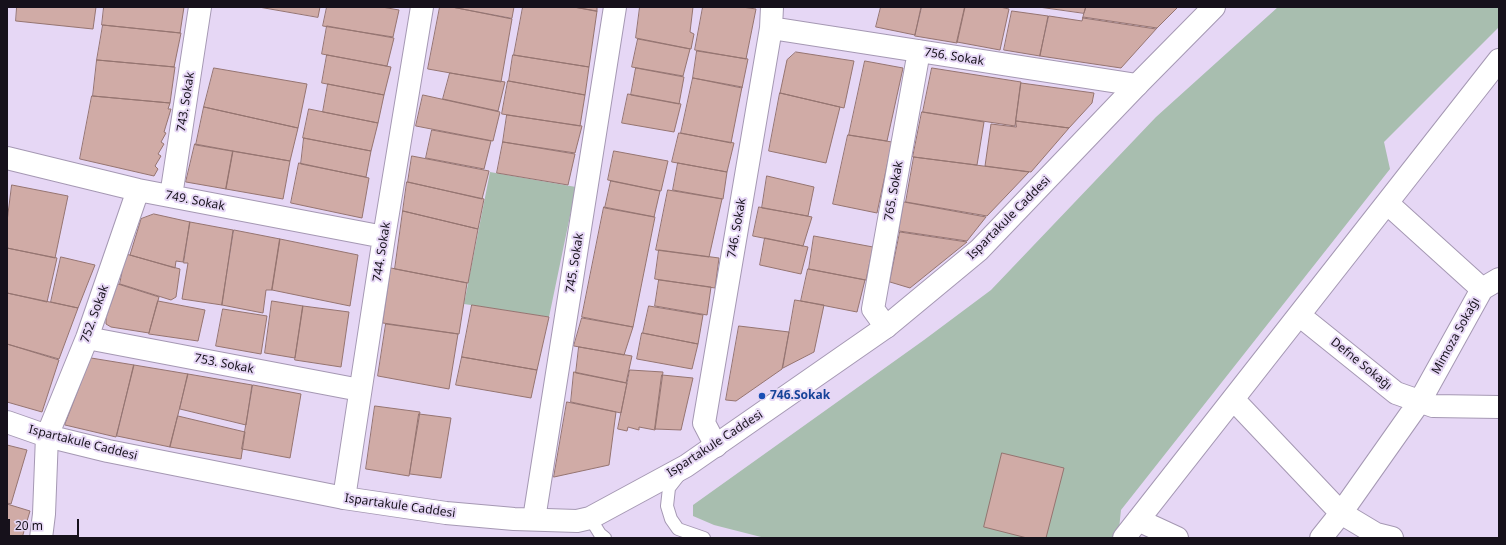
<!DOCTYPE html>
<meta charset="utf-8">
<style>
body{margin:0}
#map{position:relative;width:1506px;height:545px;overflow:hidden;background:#e6d7f5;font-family:"Noto Sans",sans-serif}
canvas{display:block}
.frame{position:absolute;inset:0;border:8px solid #16111b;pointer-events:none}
.scale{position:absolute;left:8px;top:519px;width:71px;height:18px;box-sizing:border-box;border:2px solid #16111b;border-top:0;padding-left:5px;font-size:12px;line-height:14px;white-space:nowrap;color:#16111b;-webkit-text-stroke:3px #e6d7f5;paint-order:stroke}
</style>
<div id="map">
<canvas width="1506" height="545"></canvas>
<div class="frame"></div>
<div class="scale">20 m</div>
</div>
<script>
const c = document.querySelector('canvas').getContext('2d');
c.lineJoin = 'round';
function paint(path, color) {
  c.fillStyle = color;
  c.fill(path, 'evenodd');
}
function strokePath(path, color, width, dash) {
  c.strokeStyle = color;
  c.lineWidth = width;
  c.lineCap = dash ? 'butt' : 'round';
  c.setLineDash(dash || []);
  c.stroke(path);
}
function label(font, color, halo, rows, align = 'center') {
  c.font = font + ' "Noto Sans",sans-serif';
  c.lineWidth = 4;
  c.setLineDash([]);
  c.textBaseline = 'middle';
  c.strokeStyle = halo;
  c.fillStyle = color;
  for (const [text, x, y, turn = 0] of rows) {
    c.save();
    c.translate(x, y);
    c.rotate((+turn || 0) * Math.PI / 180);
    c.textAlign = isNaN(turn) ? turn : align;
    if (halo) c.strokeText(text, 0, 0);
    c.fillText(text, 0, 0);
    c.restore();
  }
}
const green = new Path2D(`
 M1278,7H1499V27L1384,142L1390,169L1121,510L1119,529L1112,538H765L714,525L693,516V505L924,340L991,290L1156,117Z
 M490,172L576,187L549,317L464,304Z`);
const building = new Path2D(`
 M17,7H96L93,29L16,21Z
 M104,7H184L180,33L102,25Z
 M259,7H320L318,17Z
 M327,7H382L399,10L393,37L323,26Z
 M440,7H452L512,19L501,82L428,69Z
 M452,7H514L512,18Z
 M523,7H574L597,11L589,67L514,55Z
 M574,7H597V11Z
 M640,7H693L690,32L694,34L691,49L636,38Z
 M703,7H742L756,9L746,59L695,50Z
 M881,7H921L915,35L876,27Z
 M922,7H965L957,43L915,36Z
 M965,7H1000L1009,9L1000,50L957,42Z
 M1039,7H1086L1084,13Z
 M1086,7H1178L1156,29L1083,18Z
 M1012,11L1048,16L1040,56L1004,50Z
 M1049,16L1082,21L1083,17L1157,28L1121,68L1040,56Z
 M103,25L181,33L174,67L97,60Z
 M327,26L394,38L387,66L322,54Z
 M638,39L690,49L683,76L632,67Z
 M697,51L748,59L742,88L693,78Z
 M796,52L854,61L844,108L780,93L787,60Z
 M327,55L391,67L384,95L322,83Z
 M513,55L589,67L585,95L509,81Z
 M97,60L175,67L170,103L93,96Z
 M865,61L903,68L887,141L849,135Z
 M214,68L307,84L298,128L204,107Z
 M636,68L684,77L679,104L631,95Z
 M932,68L1021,82L1015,126L923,112Z
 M450,73L505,82L498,111L443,99Z
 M693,78L742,87L731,143L681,133Z
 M508,81L585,95L580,126L502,114Z
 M1021,83L1094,93L1092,103L1069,128L1016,121Z
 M328,84L384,95L378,123L323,112Z
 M780,93L840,107L826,163L769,151Z
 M628,94L681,104L674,132L622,123Z
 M423,95L500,112L493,141L416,126Z
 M92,96L170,103L168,109H171L164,132L166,133L161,142L164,144L158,154L161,156L155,166L158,169L154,176L80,159Z
 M204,107L298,128L290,161L196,145Z
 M309,109L378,123L371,151L303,138Z
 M922,112L984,122L977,165L913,157Z
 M507,115L582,126L575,153L503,142Z
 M1016,121L1069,128L1031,172L985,166L991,124L1016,127Z
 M432,130L491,141L484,169L426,158Z
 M679,133L734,143L727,172L672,162Z
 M848,135L892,142L877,213L833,204Z
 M304,138L371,151L366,177L301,164Z
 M503,142L575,154L568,185L497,173Z
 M195,144L233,151L226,189L186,182Z
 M233,151L290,161L283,199L226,189Z
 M614,151L668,161L661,191L608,180Z
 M412,156L489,171L482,199L408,182Z
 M914,157L1029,172L987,216L906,202Z
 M299,163L369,178L362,218L291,203Z
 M678,163L727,172L723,199L673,190Z
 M767,176L814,187L808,216L762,208Z
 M611,181L660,191L654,217L605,208Z
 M407,182L484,199L478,229L403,211Z
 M12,185L68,196L55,258L7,248V222Z
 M668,190L722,199L709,257L656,250Z
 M904,202L986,217L967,241L899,231Z
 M604,207L655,217L633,327L582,317Z
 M759,207L812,217L803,246L753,236Z
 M403,211L478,229L468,283L395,269Z
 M154,214L190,222L183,262L176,261L175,268L130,255L141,219Z
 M190,222L233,230L222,305L182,299L188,263H184Z
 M234,230L280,239L272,290H266L263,313L222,305Z
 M900,232L967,242L910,288L890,282Z
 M814,236L873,247L866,280L809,269Z
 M765,238L808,247L801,274L760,265Z
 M280,239L358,255L350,306L272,290Z
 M7,248L57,258L47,302L7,293Z
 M659,250L719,258L715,288L655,279Z
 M126,254L180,269L176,297L171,300L120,284Z
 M61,257L95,265L78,308L51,302Z
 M391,268L467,283L459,334L383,323Z
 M808,269L865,280L857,312L801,301Z
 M659,280L711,287L707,315L655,306Z
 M118,284L159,297L149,333L111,327L106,324V318Z
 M7,293L78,308L59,359L7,344Z
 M795,300L824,305L814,352L783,368Z
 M158,301L205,310L198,341L149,334Z
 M272,301L303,306L295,358L265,353Z
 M472,305L549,317L537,370L462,357Z
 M303,306L349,312L341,367L295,360Z
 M649,306L703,315L698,344L643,333Z
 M223,309L267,316L261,354L216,346Z
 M582,318L633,327L624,355L574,346Z
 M386,324L458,334L449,389L378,376Z
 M739,326L789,332L782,369L736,401L726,400Z
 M642,333L698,344L692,369L637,359Z
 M7,344L59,360L42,412L7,402Z
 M579,347L632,356L626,383L576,373Z
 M462,357L537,370L531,398L456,385Z
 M91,358L134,365L116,437L65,425Z
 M134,365L188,374L170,447L117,436Z
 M630,370L663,372L655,430L639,427V430L628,427L627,431L618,429Z
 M574,372L627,383L621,413L571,402Z
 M188,374L252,385L246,425L180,409Z
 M662,375L693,378L681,430L655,429Z
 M253,385L301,394L290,458L242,449Z
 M567,402L616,412L609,465L554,477Z
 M375,406L420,412L409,476L366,469Z
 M419,414L451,418L441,478L410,474Z
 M178,416L245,432L241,459L170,447Z
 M7,445L27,450L11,504L7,503Z
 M1002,453L1064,468L1046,538H1027L984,527Z
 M7,504L30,511L22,538H7Z`);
const service = new Path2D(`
 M680,474L669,488L667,506L671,519L678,529L704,538
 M590,518L600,534L605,538`);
const minor = new Path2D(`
 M771,28L1137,85
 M7,158L138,190L384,237
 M171,196L200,7
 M1387,203L1482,289
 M1299,315L1396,393L1433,406L1499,407
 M886,327L873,309L919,51
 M87,338L360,390
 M1233,399L1341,513L1376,534L1392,538
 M716,446L704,423L771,28L772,7
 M344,498L384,237L422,7
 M534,519L615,7
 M1138,520L1177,538
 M41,538L44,514L47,436L87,338L138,190
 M1124,538L1499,60
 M1321,538L1341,513L1420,401L1482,289L1499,279`);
const tertiary = new Path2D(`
 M7,422L47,436L108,451L344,498L446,513L514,519L577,521L590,518L686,466L886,327L979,250L1137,85L1214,7`);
const markers = [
 [762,396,4,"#1a4fb4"]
];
const streetNames = [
 ["756. Sokak",954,57,9],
 ["743. Sokak",186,102,-81],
 ["765. Sokak",894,191,-80],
 ["749. Sokak",195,201,11],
 ["Ispartakule Caddesi",1009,218,-45],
 ["746. Sokak",737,228,-80],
 ["744. Sokak",382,252,-81],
 ["745. Sokak",575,263,-81],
 ["752. Sokak",95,314,-70],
 ["Mimoza Sokağı",1456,336,-61],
 ["753. Sokak",224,364,11],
 ["Defne Sokağı",1361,364,39],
 ["Ispartakule Caddesi",83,443,14],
 ["Ispartakule Caddesi",715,444,-33],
 ["Ispartakule Caddesi",400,506,8]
];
const transitNames = [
 ["746.Sokak",770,396]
];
paint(green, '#a8beaf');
paint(building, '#d0aba6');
strokePath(building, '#957470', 1);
strokePath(service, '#a598b3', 14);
strokePath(minor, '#a598b3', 24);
strokePath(tertiary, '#a598b3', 24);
strokePath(service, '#fff', 12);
strokePath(minor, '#fff', 22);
strokePath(tertiary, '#fff', 22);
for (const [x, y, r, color] of markers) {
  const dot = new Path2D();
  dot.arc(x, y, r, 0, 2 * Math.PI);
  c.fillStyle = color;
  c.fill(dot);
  strokePath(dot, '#e6d7f5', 1.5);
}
label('12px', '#16111b', '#e6d7f5', streetNames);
label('bold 12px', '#164399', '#e6d7f5', transitNames, 'left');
</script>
